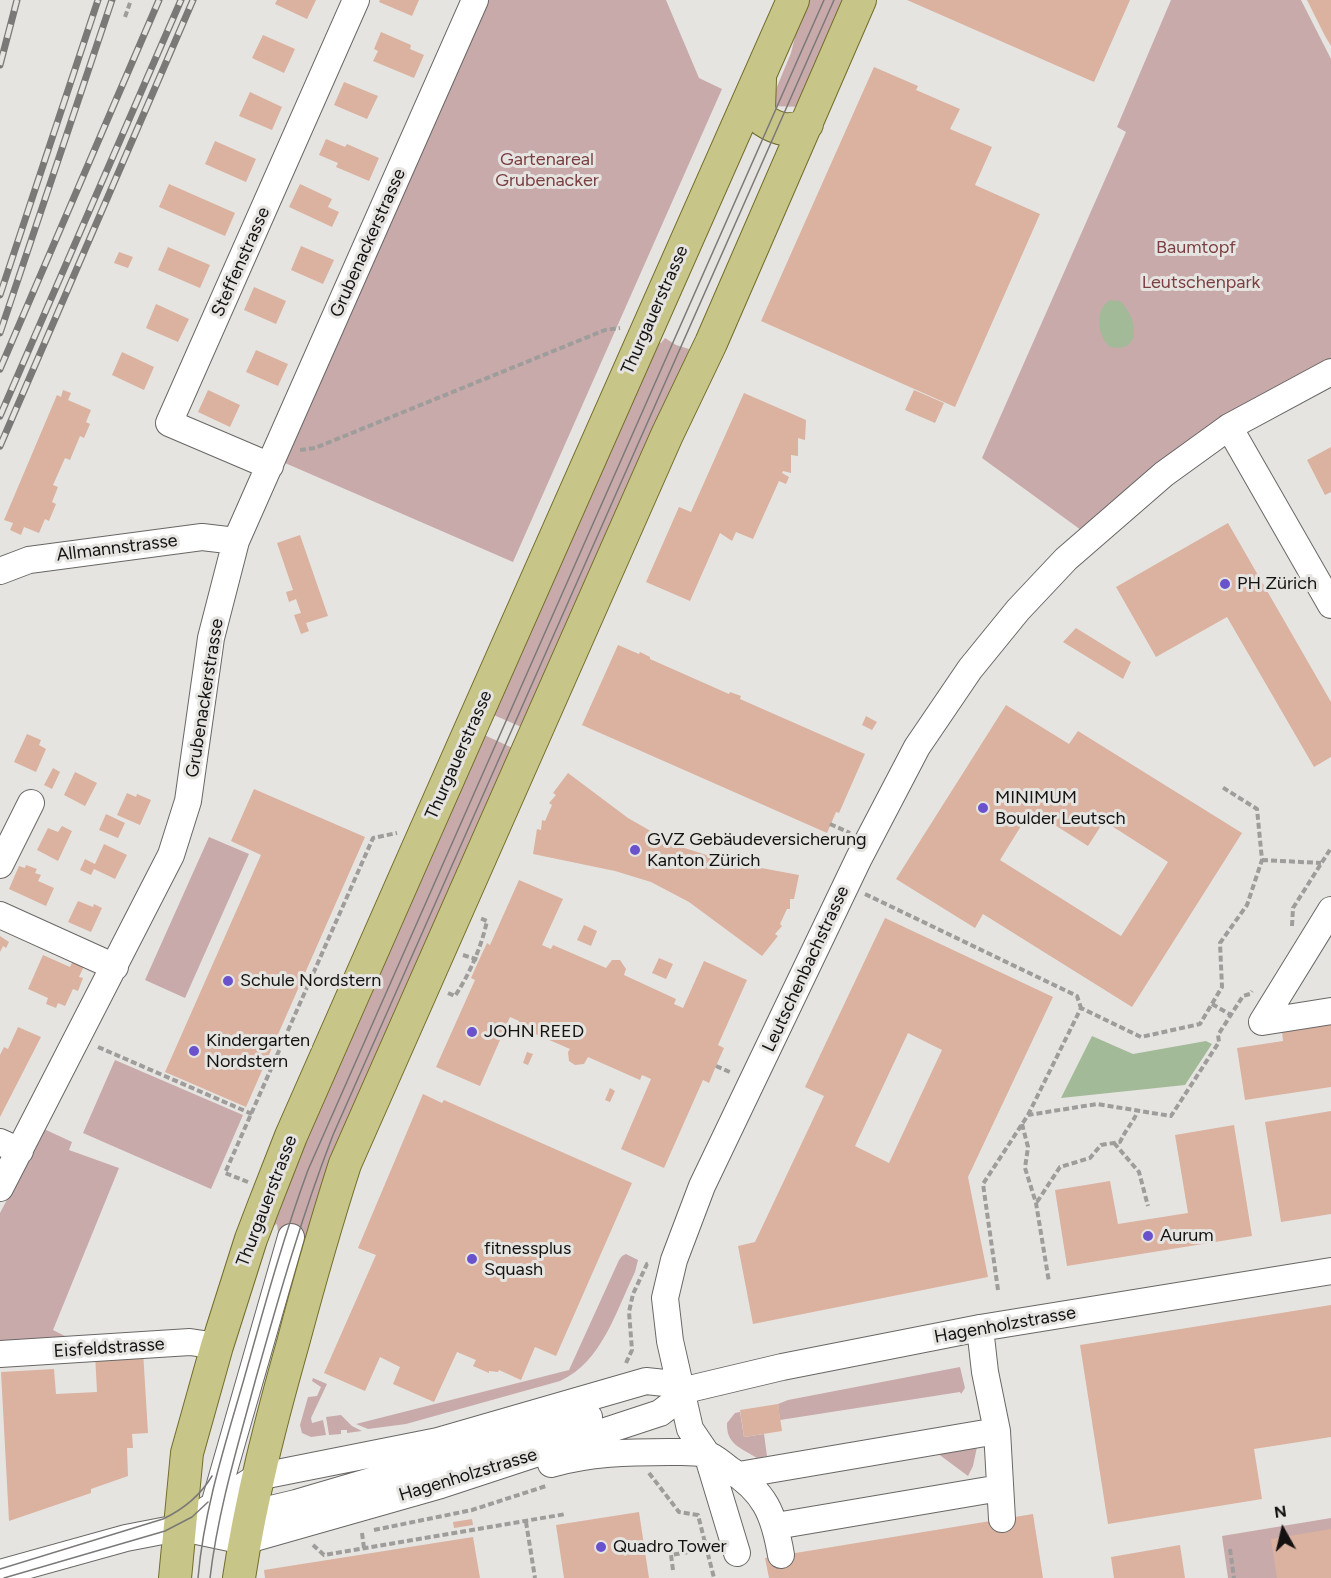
<!DOCTYPE html>
<meta charset="utf-8">
<style>
body{margin:0}
#map{position:relative;width:1331px;height:1578px;overflow:hidden;background:#e6e4e1;font-family:Figtree,sans-serif}
canvas{display:block}
.north{position:absolute;left:1253px;top:1500px;width:60px;height:60px;-webkit-text-stroke:4px #e6e4e1;paint-order:stroke;rotate:352deg;font-size:16px;font-weight:700;line-height:24px;text-align:center;color:#131211}
.north::after{content:'';display:block;margin:auto;width:21px;height:27px;background:#131211;clip-path:polygon(50% 0,100% 100%,50% 72%,0 100%)}
</style>
<div id="map">
<canvas width="1331" height="1578"></canvas>
<div class="north">N</div>
</div>
<script>
const c = document.querySelector('canvas').getContext('2d');
c.lineJoin = 'round';
function paint(path, color) {
  c.fillStyle = color;
  c.fill(path, 'evenodd');
}
function strokePath(path, color, width, dash) {
  c.strokeStyle = color;
  c.lineWidth = width;
  c.lineCap = dash ? 'butt' : 'round';
  c.setLineDash(dash || []);
  c.stroke(path);
}
function label(font, color, halo, rows, align = 'center') {
  c.font = font + ' Figtree,sans-serif';
  c.lineWidth = 6;
  c.setLineDash([]);
  c.textBaseline = 'middle';
  c.strokeStyle = halo;
  c.fillStyle = color;
  for (const [text, x, y, turn = 0] of rows) {
    c.save();
    c.translate(x, y);
    c.rotate((+turn || 0) * Math.PI / 180);
    c.textAlign = isNaN(turn) ? turn : align;
    if (halo) c.strokeText(text, 0, 0);
    c.fillText(text, 0, 0);
    c.restore();
  }
}
const green = new Path2D(`
 M483,0H666L699,78L722,89L513,562L285,463L418,161L413,157Z
 M804,0H848L804,107L769,106L791,53Z
 M1171,0H1301L1331,59V359L1309,371L1081,530L982,458L1126,132L1117,127Z
 M665,338L676,345L689,349L688,356L526,729L489,713L658,342L661,343Z
 M480,733L517,750L309,1233L304,1239L292,1233L278,1231L277,1224L270,1228L284,1181Z
 M209,837L249,854L185,998L145,980Z
 M115,1060L243,1115L211,1189L83,1133Z
 M44,1129L72,1142L69,1150L119,1168L53,1330L67,1337L63,1343L0,1347V1213Z
 M626,1254L638,1260L635,1272C616,1311 602,1362 560,1381L406,1424L368,1429L356,1424L569,1370L619,1260L622,1256Z
 M960,1367L965,1388L961,1394L960,1392L780,1420L778,1404L788,1400Z
 M313,1378L327,1384L311,1418L312,1423L323,1420L326,1435L311,1437L302,1433L300,1425L308,1397L317,1396L321,1387L312,1381Z
 M740,1412L744,1437L764,1434L767,1456L757,1458C741,1448 726,1444 727,1423L735,1413Z
 M341,1415L352,1426L362,1431L347,1433V1430H341V1434L329,1435L326,1417Z
 M977,1447L973,1466L968,1476L937,1453Z
 M1331,1518V1578H1228L1222,1536Z`);
const water = new Path2D(`
 M1110,300L1120,301C1137,316 1144,354 1110,347C1097,336 1094,309 1110,300Z
 M1092,1036L1133,1054L1206,1041L1212,1044L1185,1085L1061,1098Z`);
const building = new Path2D(`
 M277,0H316L307,19L275,4Z
 M380,0H419L412,16L379,2Z
 M907,0H1130L1094,82Z
 M1307,0H1331V46L1325,36Z
 M381,32L411,45L410,49L424,55L414,78L373,61L378,51L374,49Z
 M263,35L295,49L284,73L252,58Z
 M874,67L918,86L916,90L960,109L950,129L992,147L975,185L1040,214L955,407L761,321Z
 M344,82L378,96L367,119L334,105Z
 M250,92L282,107L272,130L239,116Z
 M326,139L345,147L347,144L379,158L369,181L336,167L338,163L319,155Z
 M215,141L256,159L246,182L205,164Z
 M169,184L235,213L225,236L159,207Z
 M300,184L332,199L328,207L339,212L332,227L289,207Z
 M301,246L334,260L323,284L291,270Z
 M168,247L210,265L200,288L158,270Z
 M119,252L133,257L128,268L114,263Z
 M254,287L286,301L276,324L244,310Z
 M156,304L189,319L178,342L146,328Z
 M256,350L288,364L278,386L246,372Z
 M122,352L154,367L144,390L112,375Z
 M63,390L71,393L68,400L91,410L86,422L90,424L84,438L80,436L70,460L65,458L53,485L58,487L52,502L56,504L49,521L45,519L39,533L24,527L21,535L10,530L13,523L4,520L57,395L61,397Z
 M208,390L240,405L230,427L198,412Z
 M914,390L944,403L935,423L905,410Z
 M744,393L806,420L805,440L798,438V456L791,455V473L783,471L782,473L789,477L786,484L779,481L753,539L736,532L732,541L720,533L690,601L646,582L679,507L691,512Z
 M1331,447V492L1325,495L1307,460Z
 M1228,523L1331,702V757L1314,767L1227,617L1156,657L1116,587Z
 M300,535L328,616L306,623L309,631L301,634L294,615L301,613L296,599L289,602L286,592L293,590L277,543Z
 M1076,628L1131,662L1123,679L1063,642Z
 M618,645L639,654L640,652L650,657V659L729,694L730,692L741,696L740,699L865,754L839,813L836,812L827,833L582,725Z
 M1006,705L1069,744L1078,731L1242,833L1132,1007L983,914L975,928L896,879ZM1031,810L1088,846L1104,821L1168,862L1121,936L1000,860Z
 M866,716L877,722L872,730L862,725Z
 M27,734L41,740L39,745L46,749L36,772L14,762Z
 M53,768L60,772L52,789L44,785Z
 M75,772L97,783L85,806L64,795Z
 M568,773L628,818L675,845L729,862L799,875L794,899H790V909H787L780,924L782,926L775,934L778,936L762,956L689,902L651,882L615,871L533,854L537,829L541,830L542,820L545,821L552,805L549,803L556,795L553,793Z
 M254,789L365,837L246,1107L165,1072L261,855L231,841Z
 M127,793L136,797L137,794L151,800L140,825L117,815Z
 M106,814L125,823L118,838L99,830Z
 M62,826L72,831L58,861L37,850L48,828L58,832Z
 M104,844L127,855L115,879L94,869L91,875L80,870L85,859L95,864Z
 M26,865L37,869L35,873L41,875L38,881L54,888L46,906L9,889L19,866L25,868Z
 M519,880L563,899L542,945L551,949L553,945L606,968L612,960H620L626,969L624,975L676,999L674,1004L683,1008L704,961L747,980L718,1045L724,1048L716,1066L709,1083L703,1080L664,1168L621,1149L651,1079L642,1075L640,1080L588,1057L584,1064L575,1065L569,1061L568,1052L570,1049L517,1026L519,1021L510,1017L480,1086L436,1067L475,980L471,978L479,960L487,943L490,945Z
 M78,901L93,907L94,904L102,908L91,932L68,922Z
 M885,918L1053,997L968,1177L988,1277L753,1324L738,1246L755,1242L824,1096L805,1087ZM908,1033L942,1050L889,1163L855,1146Z
 M584,925L597,931L591,946L577,940Z
 M0,936L9,942L6,948L3,946L0,952Z
 M43,955L70,967L73,961L84,966L79,977L83,978L78,991L73,989L65,1006L58,1003L56,1008L46,1004L48,998L28,989Z
 M659,958L673,964L666,979L652,973Z
 M1331,1023V1087L1245,1100L1237,1048L1283,1041L1282,1031Z
 M18,1027L41,1037L0,1117V1055L4,1047L8,1049Z
 M527,1052L533,1054L528,1065L523,1063Z
 M610,1088L615,1091L610,1102L605,1100Z
 M423,1094L442,1103L444,1100L632,1183L556,1356L535,1347L521,1380L499,1370L498,1372L489,1371V1373L473,1366L476,1360L457,1352L434,1402L393,1384L400,1367L380,1357L365,1391L324,1373L376,1255L358,1248Z
 M1331,1111V1214L1281,1222L1265,1122Z
 M1234,1125L1252,1236L1067,1266L1055,1190L1110,1181L1118,1224L1188,1213L1175,1135Z
 M1331,1305V1437L1254,1449L1262,1499L1108,1524L1080,1345Z
 M143,1351L148,1433L132,1434L133,1448H127L128,1476L91,1489V1493L9,1521L1,1372L54,1369L56,1394L97,1392L95,1354Z
 M778,1404L782,1431L744,1437L740,1410Z
 M639,1512L649,1578H564L556,1525Z
 M1033,1514L1043,1578H769L765,1558Z
 M472,1519L473,1525L454,1528L453,1522Z
 M1331,1529V1578H1277L1271,1539Z
 M473,1537L480,1578H265L264,1570Z
 M1180,1545L1185,1578H1114L1111,1557Z`);
const path = new Path2D(`
 M125,17L131,0
 M300,450L315,448L605,330L620,328
 M830,824L850,833
 M1262,860L1321,863
 M865,894L1077,996L1081,1008
 M1292,926L1293,908L1331,848
 M463,955L479,960
 M448,993L455,996C470,973 481,948 487,921L480,918
 M1212,1004L1231,1015
 M98,1047L252,1114
 M716,1066L732,1073
 M1028,1115L1081,1008L1141,1037L1200,1024L1222,987L1220,943L1247,905L1262,860L1257,809L1222,787
 M1022,1124L1028,1147L1025,1168L1036,1203L1049,1282
 M1114,1143L1139,1172L1148,1206
 M248,1182L225,1173L373,838L397,833
 M1037,1202L1060,1167L1090,1158L1101,1145L1120,1142C1126,1129 1132,1124 1138,1111
 M998,1290L983,1184L1028,1115L1097,1104L1171,1116L1219,1042L1218,1035L1243,996L1250,994L1252,991
 M626,1363L632,1350L629,1312L633,1294L647,1264L650,1263
 M649,1473L679,1512L698,1515L714,1578
 M526,1522L535,1578
 M374,1530L472,1510L546,1486
 M362,1533L364,1548
 M313,1545L324,1555L566,1514
 M1230,1549L1234,1578
 M673,1570L671,1555L707,1549`);
const minor = new Path2D(`
 M1229,427L1331,605
 M270,466L169,423L356,0
 M0,571L29,560L202,537L236,541
 M0,865L31,803
 M1331,910L1262,1022L1331,1011
 M0,915L115,967
 M0,1142L20,1151
 M0,1188L171,855L188,801L211,638L236,541L475,0
 M980,1328L985,1372L997,1431L1002,1519
 M0,1354L190,1342L217,1346
 M551,1464C590,1453 628,1452 669,1452C681,1452 695,1451 706,1454C714,1456 722,1464 729,1469C765,1492 774,1514 781,1555
 M739,1475L997,1431
 M214,1505L291,1237
 M776,1526L1000,1488
 M180,1527L257,1477L438,1441L646,1381L665,1383L681,1391L782,1367L980,1328L1331,1271
 M192,1530L244,1541L441,1485L660,1413L672,1404L681,1391
 M737,1553L707,1454L690,1429L670,1341L665,1298L674,1260L702,1186L859,858L917,747L970,669L1018,610L1066,559L1164,474L1229,427L1331,372
 M0,1573L126,1538L250,1514L296,1503L589,1417`);
const major = new Path2D(`
 M760,79L759,109L763,120C778,130 791,133 807,124
 M175,1578L187,1453L217,1346L251,1239L264,1205L291,1136L416,852L793,0
 M239,1578C251,1498 271,1421 293,1343C309,1283 326,1223 345,1164L667,435L711,343L860,0`);
const tram = new Path2D(`
 M0,1569L163,1519C184,1509 200,1496 212,1476
 M4,1578L165,1531L192,1517L208,1502
 M198,1578C204,1509 225,1445 244,1379C264,1308 283,1238 308,1170L824,0
 M210,1578C218,1510 238,1445 256,1378C279,1296 302,1215 333,1135L834,0`);
const rail = new Path2D(`
 M0,65L17,0
 M0,295L98,0
 M0,333L112,0
 M0,369L159,0
 M0,416L181,0
 M0,446L193,0`);
const markers = [
 [1225,584,6,"#6a52cc"],
 [983,808,6,"#6a52cc"],
 [635,850,6,"#6a52cc"],
 [228,981,6,"#6a52cc"],
 [472,1032,6,"#6a52cc"],
 [194,1051,6,"#6a52cc"],
 [1148,1236,6,"#6a52cc"],
 [472,1259,6,"#6a52cc"],
 [601,1547,6,"#6a52cc"]
];
const parkNames = [
 ["Gartenareal",547,160],
 ["Grubenacker",547,181],
 ["Baumtopf",1196,248],
 ["Leutschenpark",1201,283]
];
const streetNames = [
 ["Grubenackerstrasse",368,243,-66],
 ["Steffenstrasse",241,262,-66],
 ["Thurgauerstrasse",655,310,-66],
 ["Allmannstrasse",117,548,-7],
 ["Grubenackerstrasse",205,698,-81],
 ["Thurgauerstrasse",459,755,-66],
 ["Leutschenbachstrasse",806,969,-65],
 ["Thurgauerstrasse",267,1201,-69],
 ["Hagenholzstrasse",1005,1325,-10],
 ["Eisfeldstrasse",109,1348,-4],
 ["Hagenholzstrasse",468,1475,-17]
];
const poiNames = [
 ["PH Zürich",1237,584],
 ["MINIMUM",995,798],
 ["Boulder Leutsch",995,819],
 ["GVZ Gebäudeversicherung",647,840],
 ["Kanton Zürich",647,861],
 ["Schule Nordstern",240,981],
 ["JOHN REED",484,1032],
 ["Kindergarten",206,1041],
 ["Nordstern",206,1062],
 ["Aurum",1160,1236],
 ["fitnessplus",484,1249],
 ["Squash",484,1270],
 ["Quadro Tower",613,1547]
];
paint(green, '#c8aaab');
paint(water, '#a3ba98');
paint(building, '#dab29f');
strokePath(minor, '#696765', 28);
strokePath(major, '#716d2a', 34);
strokePath(path, '#9f9d9b', 4, [6, 3]);
strokePath(minor, '#fff', 26);
strokePath(major, '#c8c588', 32);
strokePath(tram, '#7b7977', 1.5);
strokePath(rail, '#7b7977', 7);
strokePath(rail, '#e6e4e1', 4.5, [14]);
for (const [x, y, r, color] of markers) {
  const dot = new Path2D();
  dot.arc(x, y, r, 0, 2 * Math.PI);
  c.fillStyle = color;
  c.fill(dot);
  strokePath(dot, '#e6e4e1', 2);
}
label('18px', '#7b3f42', '#e6e4e1', parkNames);
label('18px', '#131211', '#e6e4e1', streetNames);
label('18px', '#131211', '#e6e4e1', poiNames, 'left');
</script>
